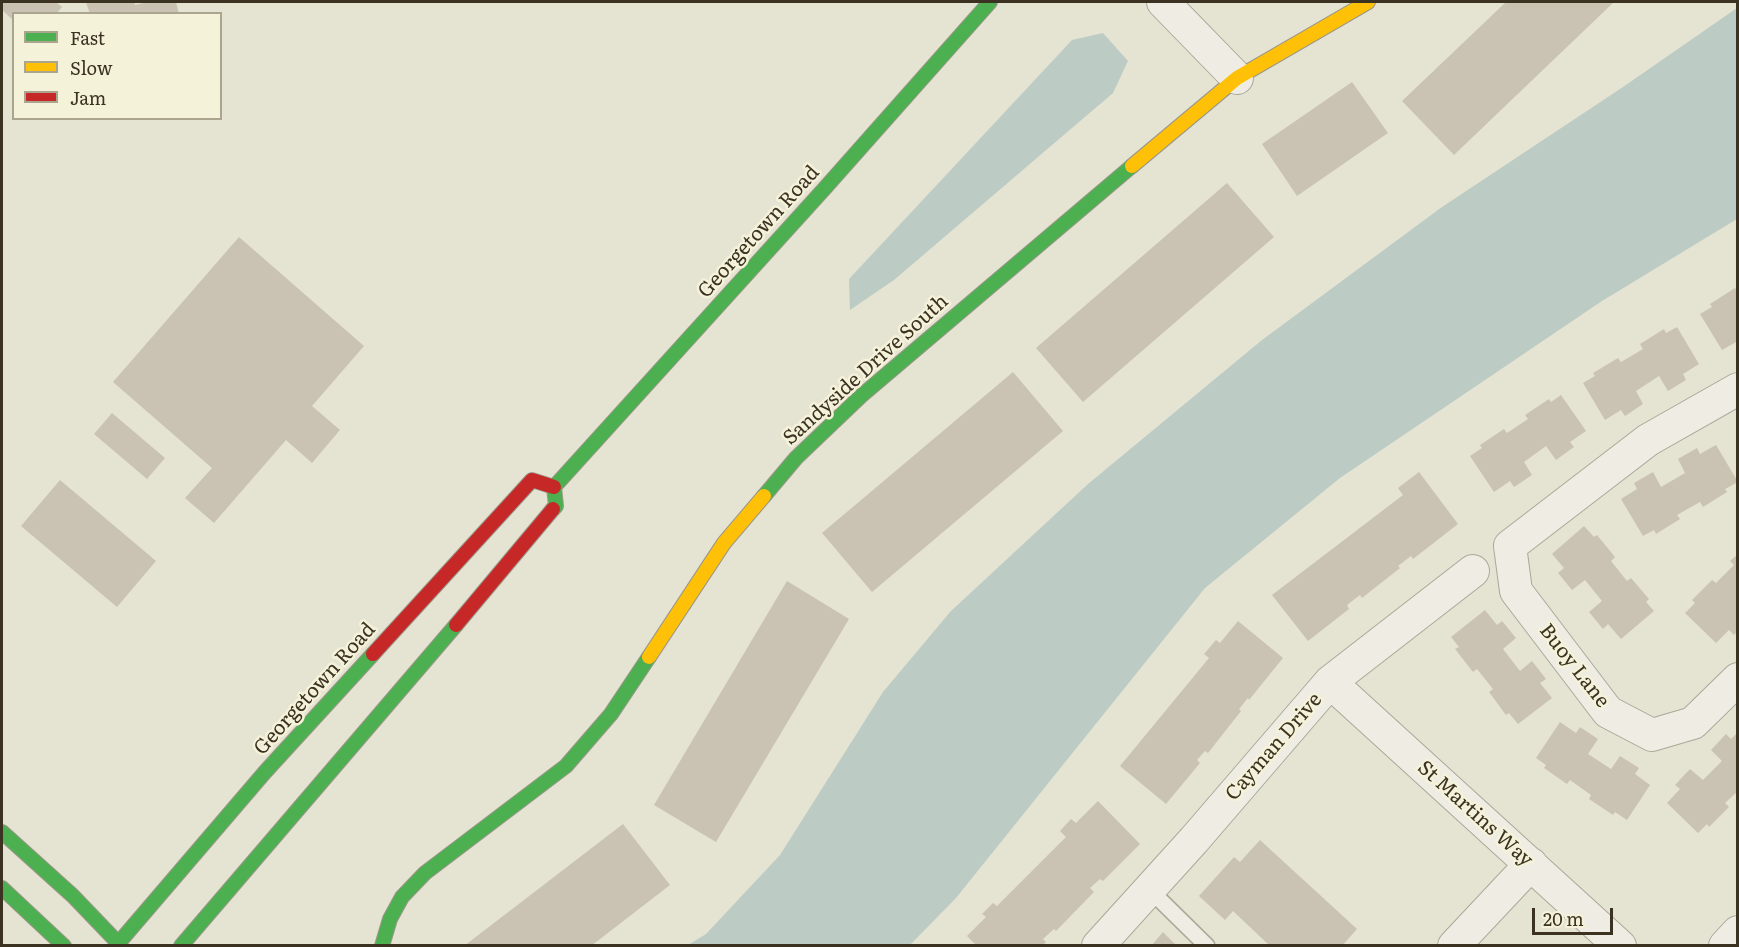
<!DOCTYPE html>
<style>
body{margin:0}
#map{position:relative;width:1739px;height:947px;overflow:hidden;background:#e5e3d2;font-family:Literata,serif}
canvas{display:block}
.frame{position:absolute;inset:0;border:3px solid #3b3222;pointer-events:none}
.legend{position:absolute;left:12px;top:12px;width:210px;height:108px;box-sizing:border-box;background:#f5f2da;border:2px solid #aba590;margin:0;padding:8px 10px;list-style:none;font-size:18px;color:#3b3222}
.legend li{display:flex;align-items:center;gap:12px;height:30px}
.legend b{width:30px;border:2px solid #aba590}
.scale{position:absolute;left:1532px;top:908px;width:81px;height:27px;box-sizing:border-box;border:3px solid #3b3222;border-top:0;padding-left:8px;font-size:18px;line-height:21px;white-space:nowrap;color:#3b3222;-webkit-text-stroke:4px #f5f2da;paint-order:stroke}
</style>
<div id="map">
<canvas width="1739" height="947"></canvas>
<div class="frame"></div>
<ul class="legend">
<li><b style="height:8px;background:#4caf50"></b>Fast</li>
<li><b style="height:8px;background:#ffc107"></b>Slow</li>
<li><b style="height:8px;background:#c62828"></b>Jam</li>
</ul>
<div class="scale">20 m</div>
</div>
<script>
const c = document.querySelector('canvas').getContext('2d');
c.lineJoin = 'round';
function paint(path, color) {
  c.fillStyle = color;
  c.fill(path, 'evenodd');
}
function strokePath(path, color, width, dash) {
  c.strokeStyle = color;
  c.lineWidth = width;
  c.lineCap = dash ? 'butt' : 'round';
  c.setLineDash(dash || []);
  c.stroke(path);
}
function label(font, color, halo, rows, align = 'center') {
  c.font = font + ' Literata,serif';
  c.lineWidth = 5;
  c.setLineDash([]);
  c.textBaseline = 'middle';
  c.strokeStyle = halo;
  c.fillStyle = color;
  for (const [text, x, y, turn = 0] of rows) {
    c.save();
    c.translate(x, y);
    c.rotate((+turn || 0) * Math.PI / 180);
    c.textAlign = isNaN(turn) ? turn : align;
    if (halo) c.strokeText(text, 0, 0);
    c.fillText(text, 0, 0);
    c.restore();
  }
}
const water = new Path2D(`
 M1737,8V219L1602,301L1340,478L1205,588L956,898L910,945H688L706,934L780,855L883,692L951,611L1088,484L1262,340L1442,207L1623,87Z
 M1103,33L1128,61L1113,93L894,280L850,310L849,279L1072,40Z`);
const building = new Path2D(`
 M2,2H56L62,7L56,14H14V21L2,10Z
 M86,2H134L135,5L148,2H176L179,14H90Z
 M1506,2H1614L1454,155L1402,101Z
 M1352,82L1388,133L1297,196L1262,144Z
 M1227,183L1274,237L1083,402L1036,348Z
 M239,237L364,346L312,406L340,430L312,463L286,440L214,523L185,498L212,468L113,382Z
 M1735,288L1738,293V341L1722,350L1700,314L1712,307L1710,304Z
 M1677,327L1699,364L1683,374L1686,380L1668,391L1659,376L1636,391L1643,404L1625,416L1621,410L1605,420L1583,383L1595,376L1593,373L1618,358L1621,362L1643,349L1640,344L1664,329L1666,333Z
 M1013,372L1063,431L872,592L822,533Z
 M1561,395L1586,431L1570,442L1574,447L1556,460L1546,446L1524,462L1532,475L1514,487L1510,481L1494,492L1470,456L1482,448L1480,445L1504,429L1507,433L1528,419L1525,415L1549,399L1551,402Z
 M112,413L165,458L147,479L94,434Z
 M1716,445L1738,482L1725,489L1727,492L1703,507L1700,502L1677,515L1680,519L1656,534L1654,530L1643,536L1621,499L1637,489L1634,483L1653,472L1661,487L1685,473L1678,459L1697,448L1700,454Z
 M1419,472L1458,524L1413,559L1411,556L1398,566L1400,568L1362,598L1360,595L1347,605L1349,609L1308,641L1272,595L1403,495L1398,488Z
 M60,480L156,561L117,607L21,526Z
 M1584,526L1594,537L1597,535L1615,557L1611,561L1627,581L1631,578L1649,599L1646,602L1654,611L1621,639L1608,624L1603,629L1589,612L1602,601L1585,580L1572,590L1558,573L1564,568L1552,554Z
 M1738,554V631L1734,635L1729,630L1716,643L1685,613L1695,603L1692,600L1712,580L1716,583L1734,565L1730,561Z
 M787,581L849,619L716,842L654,805Z
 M1485,610L1497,625L1502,621L1516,638L1503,649L1520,671L1532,661L1546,679L1540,683L1552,698L1518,724L1509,713L1506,715L1489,692L1493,689L1477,669L1473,672L1455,649L1459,647L1451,637Z
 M1238,621L1283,658L1249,700L1248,698L1239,709L1241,711L1208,753L1205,751L1197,760L1200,763L1166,804L1120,766L1209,658L1204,654L1216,640L1220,643Z
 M1560,722L1576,733L1580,727L1598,739L1588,754L1611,769L1620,756L1639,768L1635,774L1650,785L1627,820L1615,812L1613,815L1589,799L1591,795L1570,780L1567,784L1544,768L1546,765L1536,758Z
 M1738,732V791L1725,803L1729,807L1709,827L1707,824L1698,833L1667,803L1680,789L1675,785L1690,769L1703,780L1722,761L1711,750L1726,734L1731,739Z
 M1098,801L1140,844L1103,881L1100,879L1090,888L1094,892L1056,931L1054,929L1043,939L1046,942L1042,946H977L967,936L986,917L982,914L993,903L997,906L1066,837L1060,831L1071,819L1076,823Z
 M623,824L670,885L591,946H464Z
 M1260,840L1357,929L1342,946H1270L1233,911L1225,920L1199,896L1234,857L1240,862Z
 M1163,932L1177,946H1151Z`);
const lane = new Path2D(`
 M1149,889L1207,946`);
const street = new Path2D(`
 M1163,2L1237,78
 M1738,389L1648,440L1510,546L1516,591L1608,712L1652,735L1693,723L1738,679
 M1330,682L1620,946
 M1098,946L1194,840L1330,682L1473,571
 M1454,946L1531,864
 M1725,946L1738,932`);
const fast = new Path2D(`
 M764,496L796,458L861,396L1132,166
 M553,509L556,506L554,487L825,188L990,2
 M2,832L73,896L121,946
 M2,888L64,946
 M116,946L265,772L373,654
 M181,946L456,625
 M382,946L390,919L402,897L425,873L566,766L611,714L649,657`);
const slow = new Path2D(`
 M1132,166L1237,78L1368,2
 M649,657L724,543L764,496`);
const jam = new Path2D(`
 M456,625L553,509
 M373,654L532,480L554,487`);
const streetNames = [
 ["Georgetown Road",759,232,-48],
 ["Sandyside Drive South",866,370,-42],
 ["Buoy Lane",1574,666,52],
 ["Georgetown Road",315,689,-48],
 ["Cayman Drive",1274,747,-49],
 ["St Martins Way",1475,814,42]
];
paint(water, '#bcccc5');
paint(building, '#cac3b3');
strokePath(lane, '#aba89a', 18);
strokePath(street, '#aba89a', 34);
strokePath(fast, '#9b978a', 16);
strokePath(slow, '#9b978a', 16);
strokePath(jam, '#9b978a', 16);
strokePath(lane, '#eeece3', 15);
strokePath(street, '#eeece3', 32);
strokePath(fast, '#4caf50', 14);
strokePath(slow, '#ffc107', 14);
strokePath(jam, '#c62828', 14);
label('20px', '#3b3222', '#f5f2da', streetNames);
</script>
